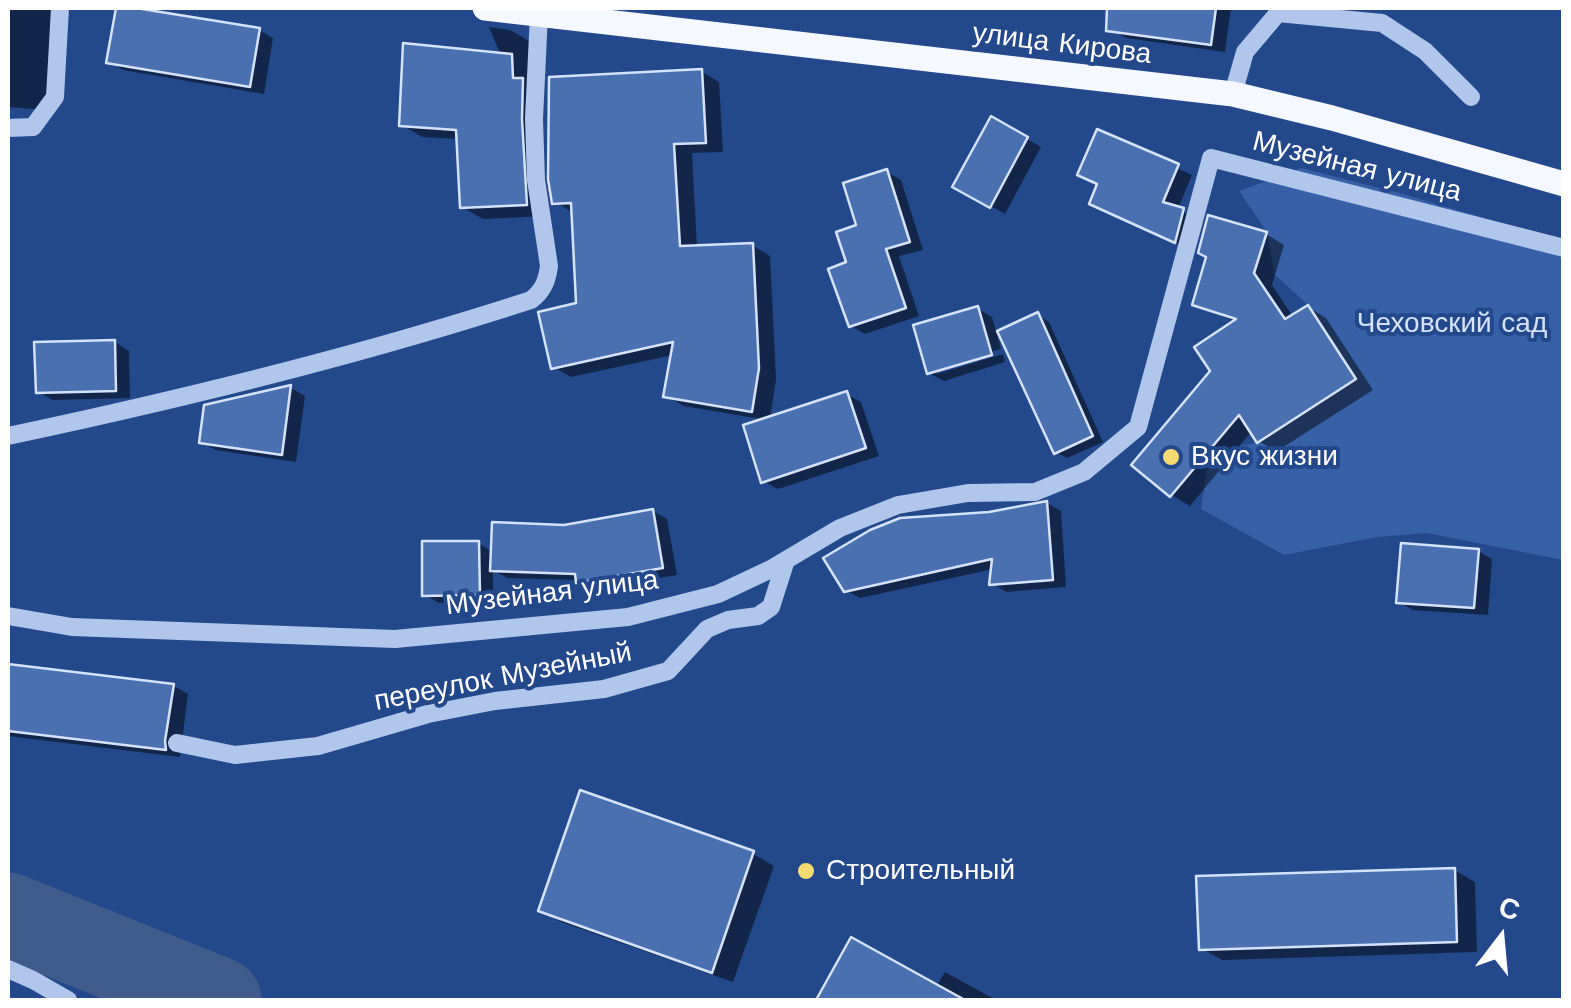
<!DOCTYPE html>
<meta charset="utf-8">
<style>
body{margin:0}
#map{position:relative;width:1571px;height:1008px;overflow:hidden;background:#23488b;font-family:"Work Sans",sans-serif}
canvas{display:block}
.frame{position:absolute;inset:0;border:10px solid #fff;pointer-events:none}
.north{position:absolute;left:1451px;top:888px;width:100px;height:100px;-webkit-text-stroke:8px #23488b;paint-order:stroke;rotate:16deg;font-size:28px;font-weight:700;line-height:40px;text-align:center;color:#fff}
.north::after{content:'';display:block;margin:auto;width:35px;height:45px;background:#fff;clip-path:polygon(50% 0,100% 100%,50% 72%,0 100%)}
</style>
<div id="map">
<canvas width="1571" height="1008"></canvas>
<div class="frame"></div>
<div class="north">С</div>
</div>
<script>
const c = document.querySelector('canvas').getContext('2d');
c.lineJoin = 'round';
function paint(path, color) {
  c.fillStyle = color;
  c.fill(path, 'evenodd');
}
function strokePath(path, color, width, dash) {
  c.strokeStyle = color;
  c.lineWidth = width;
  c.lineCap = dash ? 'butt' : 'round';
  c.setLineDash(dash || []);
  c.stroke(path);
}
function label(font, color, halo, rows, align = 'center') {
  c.font = font + ' "Work Sans",sans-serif';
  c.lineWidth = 8;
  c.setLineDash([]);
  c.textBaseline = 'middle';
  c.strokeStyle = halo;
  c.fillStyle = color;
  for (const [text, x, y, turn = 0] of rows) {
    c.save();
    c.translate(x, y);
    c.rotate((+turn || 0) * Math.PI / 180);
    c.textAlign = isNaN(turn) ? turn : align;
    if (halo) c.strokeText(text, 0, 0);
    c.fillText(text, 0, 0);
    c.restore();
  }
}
const green = new Path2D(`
 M1301,168L1399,193L1563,241V560L1427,533L1377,537L1284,555L1201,509L1210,450L1257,443L1356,378L1308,305L1274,274L1267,232L1239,191Z`);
const shadow = new Path2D(`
 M8,8H60L48,110L8,107Z
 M118,8L259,30L273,38L264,94L123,70L109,62Z
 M1114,8H1231L1225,52L1126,38L1111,30Z
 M489,27L510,30L531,42L547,216L483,219L462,207L459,139L422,137L402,125L501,56Z
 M701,71L719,82L723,152L692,153L697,248L752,245L770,256L776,379L770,419L846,394L861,402L879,456L778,489L763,481L767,420L684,406L666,396L673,355L571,377L553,367L579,305L572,212L555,202Z
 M992,119L1041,147L1005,214L955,186Z
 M1098,132L1192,175L1178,209L1198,219L1190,249L1107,211L1099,184Z
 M887,172L901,180L923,250L899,256L919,316L865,334L851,326L849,264L859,227Z
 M1266,234L1284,245L1272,285L1293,317L1308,307L1326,318L1373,390L1277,451L1258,441L1252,431L1190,506L1171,495L1135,465L1213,371L1236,322L1195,304Z
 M978,309L992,317L1001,349L937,369V374L1003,354L1005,362L944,381L929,373Z
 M1038,315L1049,322L1103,442L1067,458L1056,452Z
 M115,342L129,351L130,398L53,400L38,392Z
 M291,388L305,396L296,462L216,450L201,442L206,407Z
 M1047,503L1061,511L1066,587L1006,592L992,583L993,569L860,598L846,590L989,515Z
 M653,511L667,519L677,575L593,589L578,580L507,578L493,570V602L439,603L425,595L478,543L493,552L564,528Z
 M1478,551L1492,559L1488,615L1413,610L1399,602Z
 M8,667L174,686L188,694L180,757L8,736Z
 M581,793L753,854L774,866L733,982L561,922L541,910Z
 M1454,870L1475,882L1477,952L1222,960L1201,948Z
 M852,940L936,987L945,972L996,1000H818Z`);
const river = new Path2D(`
 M8,915L219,1000`);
const building = new Path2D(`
 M116,8H136L260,28L250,87L106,63Z
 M1107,8H1216L1211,45L1106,31Z
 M403,43L512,54L513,78H523L522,119L527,205L460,208L456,130L399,126Z
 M702,69L706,143L674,144L680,246L753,243L759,368L752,412L663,397L673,342L551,369L538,312L576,303L571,203L552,204L548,179L549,77Z
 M991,116L1028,137L990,208L952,187Z
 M1097,129L1179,164L1163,202L1184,208L1175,243L1089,204L1097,184L1077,175Z
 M887,169L910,242L886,249L906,308L849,327L828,269L846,262L836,232L856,225L843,183Z
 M1208,215L1267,232L1254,273L1285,319L1308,305L1356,379L1257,443L1239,415L1170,497L1131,465L1210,371L1194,347L1236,319L1192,305L1206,257L1198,253Z
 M978,306L992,355L927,374L913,325Z
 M1038,312L1093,436L1054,454L997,331Z
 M115,340L116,391L36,393L34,342Z
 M291,385L282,455L199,443L204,405Z
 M847,391L866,448L761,483L743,425Z
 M1047,501L1053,580L989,585L992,559L844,592L823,558L870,530L900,518L989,512Z
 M653,509L663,568L576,583L575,574L490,571L492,522L564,525Z
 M422,541H479L480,595L422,596Z
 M1401,543L1479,549L1474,608L1396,603Z
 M8,664L174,684L165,741L166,750L8,731Z
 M580,790L754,851L712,973L538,911Z
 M1455,868L1457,942L1199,950L1196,876Z
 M851,937L965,1000H816Z`);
const minor = new Path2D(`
 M1233,94L1245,52L1278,13L1382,23L1425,51L1471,97
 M8,128L33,127L55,97L60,8
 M8,436C183,399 359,356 531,300C543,291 547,281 549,266L536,180L534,119L539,14
 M8,616L72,627L395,639L628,617L718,594L771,569L840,528L898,505L968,493L1035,492L1084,472L1138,427L1211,158L1564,248
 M177,743L235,755L318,746L428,714L495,701L604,689L668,671L707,629L728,620L758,616L771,607L786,560
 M8,969L33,980L68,1000`);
const major = new Path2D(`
 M485,8L1233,94L1332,118L1564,184`);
const markers = [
 [1171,457,10,"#f6db73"],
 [806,871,10,"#f6db73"]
];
const streetNames = [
 ["улица Кирова",1062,44,7],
 ["Музейная улица",1357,167,14],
 ["Музейная улица",552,593,-7],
 ["переулок Музейный",503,677,-11]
];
const parkNames = [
 ["Чеховский сад",1452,324]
];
const poiNames = [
 ["Вкус жизни",1191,457],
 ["Строительный",826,871]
];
paint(green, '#3760a8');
paint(shadow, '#0007');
strokePath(river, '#3f5a8b', 85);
paint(building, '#4b70b2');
strokePath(building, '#d5e2f8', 2.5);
strokePath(minor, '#b0c6eb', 18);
strokePath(major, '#f5f8fe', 25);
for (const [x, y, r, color] of markers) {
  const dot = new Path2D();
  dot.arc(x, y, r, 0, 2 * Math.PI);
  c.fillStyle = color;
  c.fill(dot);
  strokePath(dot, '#23488b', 4);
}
label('28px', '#fff', '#23488b', streetNames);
label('28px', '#d5e2f8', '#23488b', parkNames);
label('28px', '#fff', '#23488b', poiNames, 'left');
</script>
